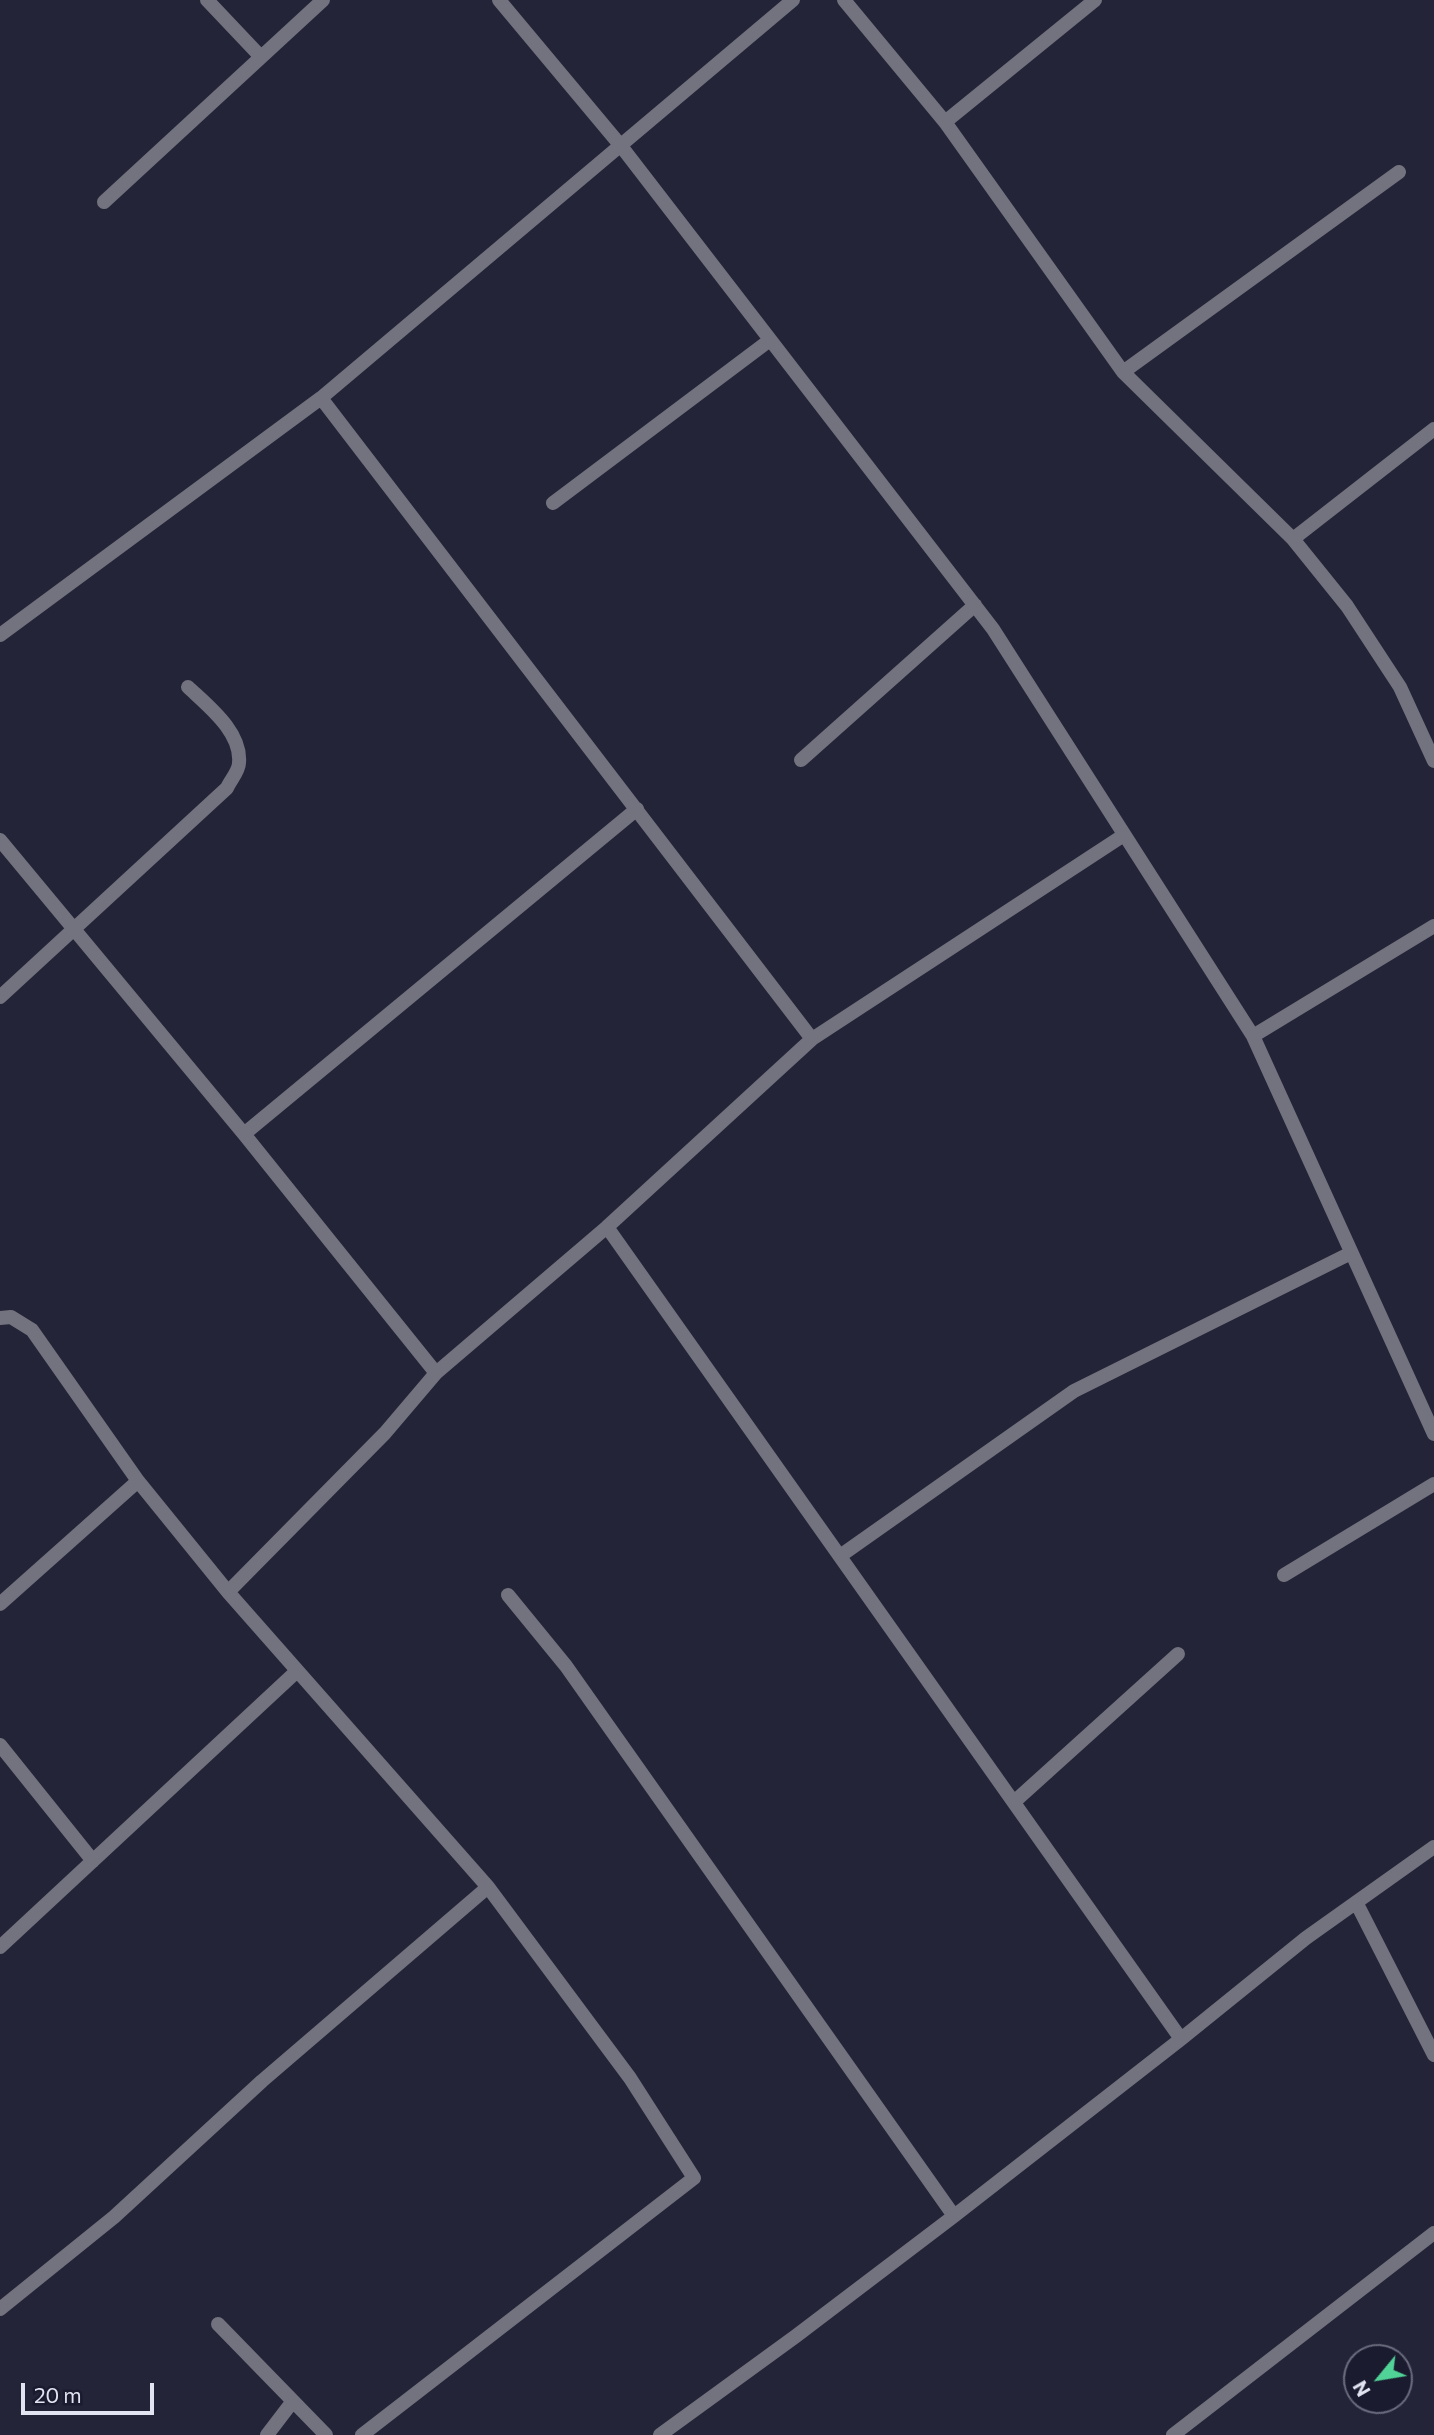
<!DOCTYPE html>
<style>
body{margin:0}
#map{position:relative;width:1434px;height:2435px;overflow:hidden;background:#242439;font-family:Commissioner,sans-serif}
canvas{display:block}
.north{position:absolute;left:1343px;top:2344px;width:70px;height:70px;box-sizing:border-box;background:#1a1b2f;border:2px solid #6a6b7d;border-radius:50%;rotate:240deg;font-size:19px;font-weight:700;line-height:28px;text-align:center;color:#e3e4f2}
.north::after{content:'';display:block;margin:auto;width:24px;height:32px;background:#51d397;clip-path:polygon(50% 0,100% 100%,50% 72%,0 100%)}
.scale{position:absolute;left:21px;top:2383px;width:133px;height:32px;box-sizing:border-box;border:4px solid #e3e4f2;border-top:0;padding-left:9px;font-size:21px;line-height:24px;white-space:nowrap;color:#e3e4f2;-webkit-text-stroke:5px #1a1b2f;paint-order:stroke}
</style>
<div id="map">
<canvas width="1434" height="2435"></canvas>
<div class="north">N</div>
<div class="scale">20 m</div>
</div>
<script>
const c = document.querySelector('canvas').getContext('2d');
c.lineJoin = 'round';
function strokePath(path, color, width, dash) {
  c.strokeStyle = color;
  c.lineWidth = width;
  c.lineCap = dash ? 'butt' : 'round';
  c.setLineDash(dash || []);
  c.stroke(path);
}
const street = new Path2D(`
 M207,0L261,57
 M499,0L621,146L993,629L1253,1036L1434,1434
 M844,0L945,122L1123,372L1293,539L1347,606L1400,687L1434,761
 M945,122L1095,0
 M104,202L323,0
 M1123,372L1399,172
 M321,398L812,1039L607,1227
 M553,503L770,340
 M1293,539L1434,429
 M0,635L321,398L793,0
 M801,760L975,605
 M0,840L244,1134L436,1373
 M0,997L227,788C230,781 239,771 239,763C242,732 208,706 188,687
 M1253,1036L1434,926
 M812,1039L1124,835
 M244,1134L637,809
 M0,1318L11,1317L32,1330L138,1481
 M840,1556L1074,1391L1351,1253
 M1284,1575L1434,1484
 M508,1595L566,1666L954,2216
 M0,1604L138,1481L228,1592
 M0,1745L93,1861
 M1014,1802L1178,1654
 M1357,1904L1434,2055
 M0,1947L297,1671
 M0,2309L114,2217L262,2081L488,1887
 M218,2324L326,2435
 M267,2435L293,2401
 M362,2435L694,2178L630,2078L488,1887L228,1592L385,1433L436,1373L607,1227L1181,2039
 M660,2435L796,2336L954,2216L1181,2039L1306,1938L1434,1847
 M1173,2435L1434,2233`);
strokePath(street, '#72737e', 14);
</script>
